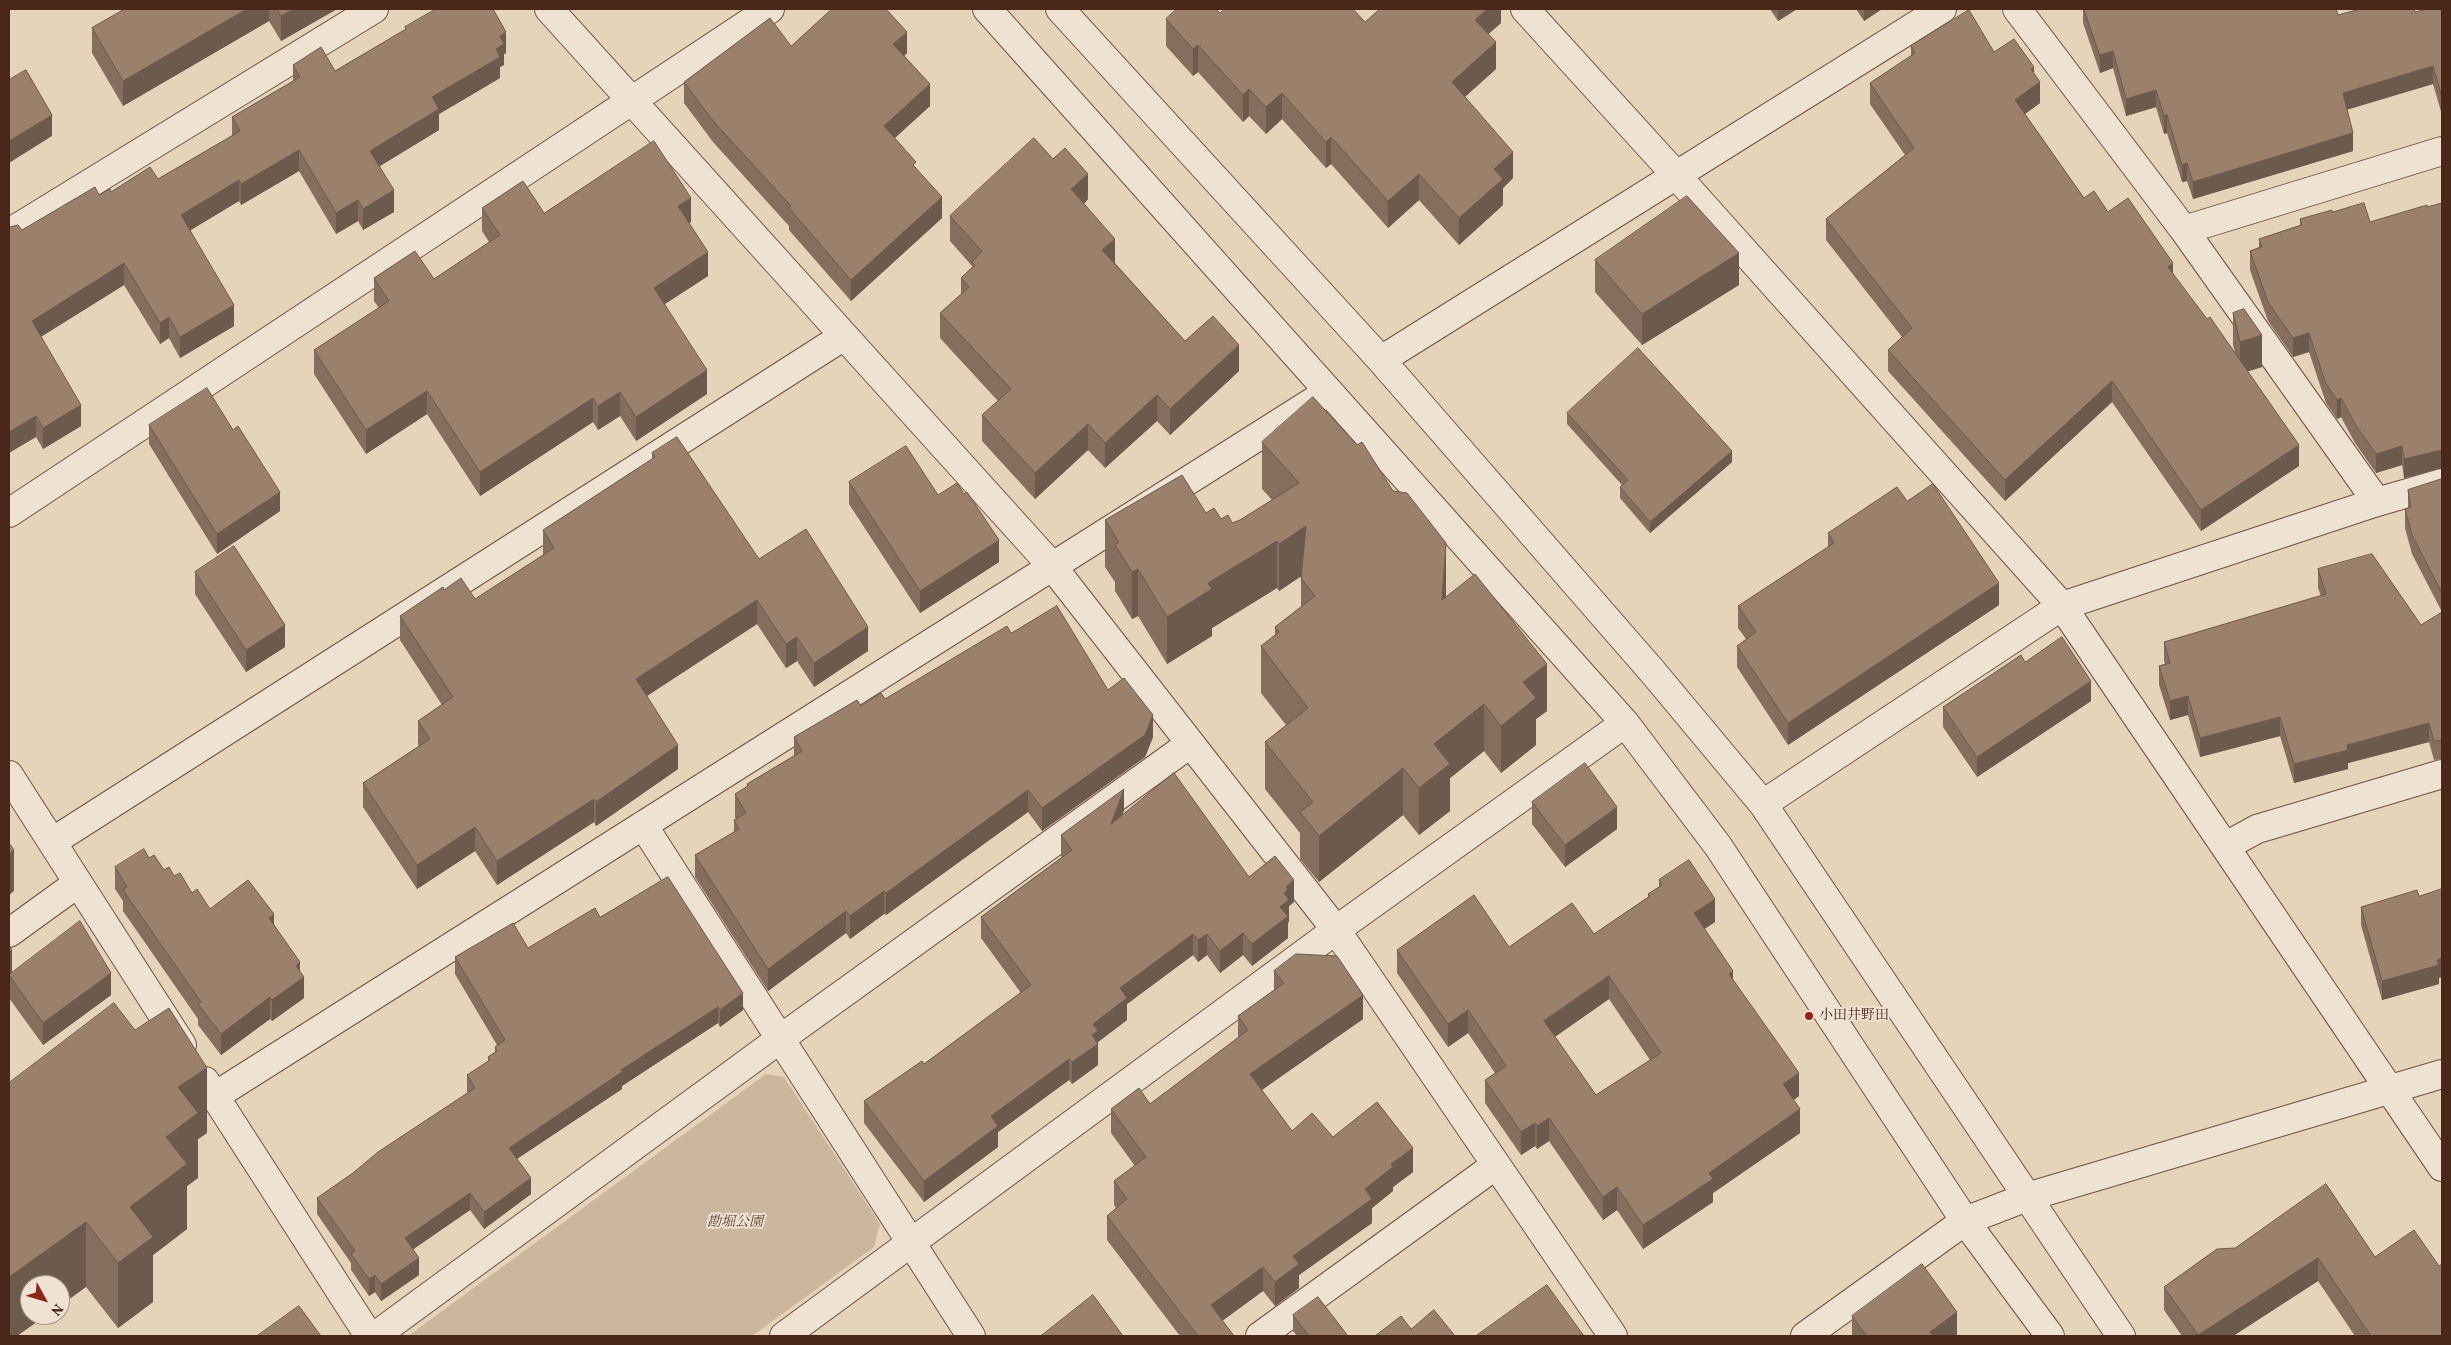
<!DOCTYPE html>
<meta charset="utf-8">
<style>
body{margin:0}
#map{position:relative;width:2451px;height:1345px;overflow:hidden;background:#e5d3ba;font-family:Vollkorn,serif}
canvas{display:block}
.frame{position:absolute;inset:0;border:10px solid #4a2718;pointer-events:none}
.north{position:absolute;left:20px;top:1275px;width:50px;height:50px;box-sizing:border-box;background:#eee2d2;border:1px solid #ac9788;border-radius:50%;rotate:129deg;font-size:14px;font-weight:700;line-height:20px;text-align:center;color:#4a2718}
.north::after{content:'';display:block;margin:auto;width:18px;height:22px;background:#8f2418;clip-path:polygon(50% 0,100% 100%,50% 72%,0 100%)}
</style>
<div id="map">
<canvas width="2451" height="1345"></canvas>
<div class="frame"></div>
<div class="north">N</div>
</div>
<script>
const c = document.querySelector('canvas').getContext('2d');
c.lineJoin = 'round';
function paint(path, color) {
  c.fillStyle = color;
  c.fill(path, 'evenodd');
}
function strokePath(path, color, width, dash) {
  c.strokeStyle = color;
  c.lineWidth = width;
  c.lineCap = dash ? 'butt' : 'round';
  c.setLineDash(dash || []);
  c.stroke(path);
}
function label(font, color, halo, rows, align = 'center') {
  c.font = font + ' Vollkorn,"Noto Serif JP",serif';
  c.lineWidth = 4;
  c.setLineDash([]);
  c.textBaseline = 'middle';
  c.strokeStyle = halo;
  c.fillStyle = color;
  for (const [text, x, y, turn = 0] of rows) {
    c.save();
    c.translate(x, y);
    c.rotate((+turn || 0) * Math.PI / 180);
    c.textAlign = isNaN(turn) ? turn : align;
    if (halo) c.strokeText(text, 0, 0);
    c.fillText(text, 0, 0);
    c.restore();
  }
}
const green = new Path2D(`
 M766,1074L784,1077L880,1224L874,1247L752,1336H408Z`);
const minor = new Path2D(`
 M549,9L1052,566L1336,930L1613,1336
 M987,9L1625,723L1718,846L1965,1221L2050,1336
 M1060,9L1381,360L1652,671L1763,804L2121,1336
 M1525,9L1676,175L2062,606L2442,1167
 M2017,9L2184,230L2377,502
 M2184,230L2442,151
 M9,233L374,9
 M1381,360L1942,9
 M9,513L770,9
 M9,775L182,1045
 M1763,804L2062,606L2377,502L2442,483
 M643,825L971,1336
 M52,842L844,336
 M2226,846L2257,829L2442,774
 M9,933L78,883
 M205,1081L369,1336
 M215,1096L1325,394
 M375,1336L780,1039L1190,744
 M784,1336L1336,930L1625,723
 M1260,1336L1496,1165
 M1805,1336L1965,1221L2027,1197L2442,1074`);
const wall = new Path2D(`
 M125,9H337L281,41L269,21L123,106L92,53V28Z
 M1501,9V23L1488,34L1496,69L1465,97L1513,178L1503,188V205L1459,245L1419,200L1388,228L1331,164L1326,168L1282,119L1266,134L1249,116L1243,122L1198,72L1193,76L1166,46V19L1220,13L1365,22Z
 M1770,9H1797L1778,21Z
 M1856,9H1882L1864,21Z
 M2083,9H2336L2338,15L2415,12L2442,9V115L2433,84L2347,109L2353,151L2193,199L2187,181L2182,182L2167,133L2164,134L2156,107L2126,116L2113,68L2100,73L2083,23Z
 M405,27L506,53L504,54V65L500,67V78L439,114V130L380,166L394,212L363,230L358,221L336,234L299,171L241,205L239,201L190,230L234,326L180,358L169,338L160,344L124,285L41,337L81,426L43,449L36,437L22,230L99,195L158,179L232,136V117L293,81V65L335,71L405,30Z
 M791,46L907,53L904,56L930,106L894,138L916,169L942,218L851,301L789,230V226L713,142L684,103V82Z
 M1911,46L1994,52L2034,74L2040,103L2025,114L2084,198L2108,212L2173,275L2207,319L2235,353L2233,345V313L2262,367L2247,371L2299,466L2201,531L2112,402L2005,501L1888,371V350L1902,337L1826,240V219L1905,155L1870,104V83L1911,56Z
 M1088,199L1084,204L1115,263L1185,341L1239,371L1170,435L1157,421L1105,468L1088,450L1035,499L982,441V415L998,401L940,338V313L961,294V278L972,267V266L950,241V216Z
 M2442,203V468L2404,478L2402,465L2376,473L2355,443L2341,417L2337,419L2326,403L2309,352L2293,357L2268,321L2250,270V251L2259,247V239L2300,225V219L2332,212L2370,222Z
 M482,208L544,213L691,222L689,223L708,276L665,304L707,394L636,441L620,416L598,430L593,422L480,496L427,414L366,454L314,374V350L379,308L374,301V278L434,279L489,242L482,231Z
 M1595,260L1739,285L1642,345L1595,292Z
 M1567,413L1732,462L1650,533L1620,498V487L1622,485L1567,424Z
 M149,425L280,511L217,554L149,444Z
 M1262,442L1446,590V597L1547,711L1536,719V745L1501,773L1484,751L1450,778V811L1419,835L1403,815L1319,882L1300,859V833L1265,789V742L1286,725L1261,693V646L1275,635V627L1301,607V576L1279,591L1277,588L1212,628V636L1167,664L1138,616L1132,619L1115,591V582L1105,567V520L1206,513L1232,523L1240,520L1272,500L1262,489Z
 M652,453L759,559L868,651L814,687L797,661L786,668L757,624L647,696L678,769L596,826L594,822L497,885L475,851L417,889L363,807V783L419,746L418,745V721L442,705L400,640V616L444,590L475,599L543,555V530L652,459Z
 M2442,479V612L2412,554L2405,528V509L2408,508V490Z
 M849,482L938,495L999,562L920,613L849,504Z
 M1907,501L1999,605L1788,745L1737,667V646L1746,639L1738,628V606L1828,547V533Z
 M2318,569L2421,625L2442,612V759L2434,760L2429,742L2348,763V769L2294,783L2280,736L2200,757L2188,715L2170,720L2159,685V666L2165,664L2164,661V642L2321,596L2318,588Z
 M195,572L285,647L246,672L195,594Z
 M1011,633L1108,690L1153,737L1145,757L1042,831L1028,812L886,915L884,914L850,939L846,933L768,991L695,877V855L734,832V820L736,819L735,817V794L747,787V784L794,756V737L861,706L885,699Z
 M2025,662L2091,701L1977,777L1943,727V707Z
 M1532,802L1617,829L1565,867L1532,824Z
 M1124,810L1123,814L1249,877L1294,902L1289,906V921L1288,923V938L1252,966L1243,955L1220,973L1207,955L1198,962L1193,955L1127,1004V1020L1098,1042V1065L1072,1084L1069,1080L998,1132V1147L924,1202L864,1123V1101L924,1064L1021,993L981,938V917L1062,857L1061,856V835Z
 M149,858L164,870L174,876L210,909L274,924L300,972L304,998L272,1021L270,1019L221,1055L198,1025V1019L123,911V901L115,889V867Z
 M1659,880L1715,922L1704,929L1799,1096L1794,1100L1800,1133L1713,1193V1202L1643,1249L1617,1210L1603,1220L1549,1141L1537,1149L1535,1146L1521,1155L1485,1103V1080L1495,1073L1468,1033L1448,1047L1397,973V950L1509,947L1594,934L1648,897V894L1659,887ZM1609,999L1650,1060L1596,1095L1555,1037Z
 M2419,896L2439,978V984L2382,1000L2361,925V907Z
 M600,917L743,1010L720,1027L718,1023L622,1086V1089L517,1159L531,1194L484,1229L470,1210L413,1249L419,1275L381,1301L375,1292L369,1296L351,1270V1263L317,1214V1198L353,1173L468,1093L467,1091V1075L488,1061V1057L495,1052V1047L497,1045L455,974V957L528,948Z
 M9,945L12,972L111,995L43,1045L9,998Z
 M1274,971L1363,1019L1262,1090L1292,1131L1333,1137L1413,1172L1393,1187V1191L1372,1208V1223L1299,1275V1288L1275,1306L1263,1291L1222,1321L1234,1336H1180L1107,1240V1216L1116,1208L1114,1205V1181L1135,1166L1111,1133V1109L1150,1104L1238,1038V1016L1274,990Z
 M9,1083L207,1133L198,1139V1178L187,1186V1229L153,1255V1302L118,1328L86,1287Z
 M2217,1249L2375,1257L2442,1336H2355L2318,1281L2233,1336H2182L2164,1310V1287Z
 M1293,1315L1348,1336H1297L1293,1331Z
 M1852,1316L1957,1336H1852Z`);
const shadedWall = new Path2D(`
 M247,9H269V21L123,106V81Z
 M294,9H337L281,41V16Z
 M1487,9H1501V23L1475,46V20Z
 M1778,9H1797L1778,21Z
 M1864,9H1882L1864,21Z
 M506,32V53L504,54V65L500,67V78L439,114V130L370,172V151L432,97L496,49L500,36Z
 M907,32V53L893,66V44Z
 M1496,42V69L1452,108V82Z
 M1198,45V72L1193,76V49Z
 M2113,51V68L2100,73V55Z
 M2433,66V84L2343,111V93Z
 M2034,67V86L2040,82V103L2015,121V100L2031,69Z
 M930,84V106L884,148V126Z
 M1249,89V116L1243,122V95Z
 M2156,90V107L2126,116V99Z
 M1282,93V119L1266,134V107Z
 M52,115V136L9,163V141Z
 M2167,115V133L2164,134V116Z
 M2353,133V151L2193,199V182Z
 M1331,137V164L1326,168V142Z
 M299,150V171L241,205V184Z
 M1513,152V178L1503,188V205L1459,245V218L1494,169Z
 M2187,163V181L2182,182V165Z
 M1088,174V199L1071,215V189Z
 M1419,174V200L1388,228V201Z
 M239,180V201L181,236V215Z
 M394,190V212L363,230V209Z
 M942,197V218L851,301V280Z
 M691,198V222L678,230V206Z
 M358,200V221L336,234V213Z
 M1115,239V264L1102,250Z
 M708,252V276L654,311V288Z
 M1739,253V285L1642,345V314Z
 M124,263V285L32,342V321Z
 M2173,263V284L2168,267Z
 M234,305V326L180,358V337Z
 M169,317V338L160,344V323Z
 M2309,333V352L2293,357V338Z
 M2262,335V367L2240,374V342Z
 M1239,345V371L1170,435V409Z
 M707,370V394L636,441V417Z
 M2112,381V402L2005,501V480Z
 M427,391V414L366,454V430Z
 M620,392V416L598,430V406Z
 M1157,395V421L1105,468V443Z
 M593,398V422L480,496V472Z
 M2341,398V417L2337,419V400Z
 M81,405V426L43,449V428Z
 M36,416V437L9,453V432Z
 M1088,424V450L1035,499V473Z
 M2299,445V466L2201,531V510Z
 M2402,446V465L2376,473V454Z
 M2442,450V468L2404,478V459Z
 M1732,451V462L1650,533V522Z
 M280,492V511L217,554V534Z
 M1306,526V573L1279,591V544Z
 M999,540V562L920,613V591Z
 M1277,541V588L1212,628V636L1167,664V617L1208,583Z
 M1446,543V590L1442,647V600Z
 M1138,569V616L1132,619V572Z
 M1999,583V605L1788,745V723Z
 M757,600V624L636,703V679Z
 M285,625V647L246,672V650Z
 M868,627V651L814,687V663Z
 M797,637V661L786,668V644Z
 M1547,664V711L1536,719V745L1501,773V726L1523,682Z
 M2091,681V701L1977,777V757Z
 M2188,696V715L2170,720V701Z
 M1484,704V751L1450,778V811L1419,835V788L1434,744Z
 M1153,715V737L1145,757L1042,831V808Z
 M2280,717V736L2200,757V738Z
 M2429,723V742L2348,763V769L2294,783V764L2347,745Z
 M678,745V769L596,826V802Z
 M1403,768V815L1319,882V836Z
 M1124,789V810L1111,845V824Z
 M1028,790V812L886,915V893Z
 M594,799V822L497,885V861Z
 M1617,807V829L1565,867V845Z
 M10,817V853L14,850V891L9,895V818Z
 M475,827V851L417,889V865Z
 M1294,880V902L1289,906V921L1288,923V938L1252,966V944L1280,907L1286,887Z
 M884,891V914L850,939V916Z
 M1715,899V922L1694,936V913Z
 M846,911V933L768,991V969Z
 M274,914V935L269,918Z
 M1243,933V955L1220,973V951Z
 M1193,934V955L1127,1004V1020L1098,1042V1065L1072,1084V1062L1093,1024L1120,988Z
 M1207,934V955L1198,962V940Z
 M12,950V981L9,976V953Z
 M2442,958V977L2439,978V984L2382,1000V981Z
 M300,962V980L304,977V998L272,1021V1000L296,966Z
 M1733,971V994L1729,974Z
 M111,973V995L43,1045V1023Z
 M1609,976V999L1544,1044V1021Z
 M743,993V1010L720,1027V1010Z
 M1363,995V1019L1250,1098V1074Z
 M270,997V1019L221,1055V1034Z
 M718,1007V1023L622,1086V1089L509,1164V1148L621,1070Z
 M1468,1010V1033L1448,1047V1024Z
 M1069,1059V1080L998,1132V1147L924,1202V1181L991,1116Z
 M207,1068V1133L198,1139V1178L187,1186V1229L153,1255V1302L118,1328V1263L130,1207L166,1137L178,1087Z
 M1799,1073V1096L1783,1107V1084Z
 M1800,1109V1133L1713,1193V1202L1643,1249V1225L1709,1173Z
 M1549,1118V1141L1537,1149V1126Z
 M1535,1123V1146L1521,1155V1132Z
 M1413,1148V1172L1393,1187V1191L1372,1208V1223L1299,1275V1288L1275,1306V1282L1293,1256L1365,1189L1391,1164Z
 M531,1178V1194L484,1229V1212Z
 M1617,1187V1210L1603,1220V1197Z
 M470,1193V1210L405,1255V1238Z
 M86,1222V1287L60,1306V1285H30V1315H47L17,1336H9V1277Z
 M419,1258V1275L381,1301V1284Z
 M2318,1258V1281L2233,1336H2198V1335Z
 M1263,1267V1291L1211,1329V1305Z
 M375,1275V1292L369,1296V1279Z
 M1957,1312V1336H1930V1332Z`);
const building = new Path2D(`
 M125,9H247L123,81L92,28Z
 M277,9H294L281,16Z
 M436,9H493L506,32L500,36L504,44L496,49L500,57L432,97L439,109L370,151L394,190L363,209L358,200L336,213L299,150L241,184L239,180L181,215L234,305L180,337L169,317L160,323L124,263L32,321L81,405L43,428L36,416L9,432V227L18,225L22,230L95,187L99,195L110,189L111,192L150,167L158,179L240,131L232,117L300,77L293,65L321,47L335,71L406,29L405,27Z
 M832,9H886L907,32L893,44L930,84L884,126L916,162L913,165L942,197L851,280L789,208L791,206L713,121L684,82L770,18L791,46Z
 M1177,9H1216L1220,13L1225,9H1353L1365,22L1380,9H1487L1475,20L1496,42L1452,82L1513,152L1494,169L1503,179L1459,218L1419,174L1388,201L1331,137L1326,142L1282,93L1266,107L1249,89L1243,95L1198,45L1193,49L1166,19Z
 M2084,9H2336L2338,15L2360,9H2414L2415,12L2427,9H2442V97L2433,66L2343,93L2353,133L2193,182L2187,163L2182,165L2167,115L2164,116L2156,90L2126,99L2113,51L2100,55Z
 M1969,10L1994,52L2014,39L2034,67L2031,69L2040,82L2015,100L2084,198L2094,191L2108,212L2128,198L2173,263L2168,267L2207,319L2210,317L2299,445L2201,510L2112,381L2005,480L1888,350L1912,328L1826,219L1914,148L1870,83L1915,53L1911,46Z
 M26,70L52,115L9,141V80Z
 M1034,138L1053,159L1065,148L1088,174L1071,189L1115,239L1102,250L1185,341L1213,316L1239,345L1170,409L1157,395L1105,443L1088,424L1035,473L982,415L1011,389L940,313L969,287L961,278L975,265L972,262L982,251L950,216Z
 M654,141L691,198L678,206L708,252L654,288L707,370L636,417L620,392L598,406L593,398L480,472L427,391L366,430L314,350L389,301L374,278L415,251L434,279L500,235L482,208L523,181L544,213Z
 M1687,196L1739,253L1642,314L1595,260Z
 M2364,203L2370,222L2427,205V207L2442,203V450L2404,459L2402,446L2376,454L2355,424L2341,398L2337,400L2326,384L2309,333L2293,338L2268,302L2250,251L2262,247L2259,239L2302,225L2300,219L2332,210V212Z
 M2244,309L2262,335L2240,342L2233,313Z
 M1638,348L1732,451L1650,522L1620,487L1628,480L1567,413Z
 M207,388L233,430L238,426L280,492L217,534L149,425Z
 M1313,397L1357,445L1362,442L1393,491L1407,493L1446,543L1442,600L1475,574L1547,664L1523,682L1536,698L1501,726L1484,704L1434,744L1450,764L1419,788L1403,768L1319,836L1300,812L1313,802L1265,742L1308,708L1261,646L1279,632L1275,627L1315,596L1301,578L1306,526L1279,544L1277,541L1208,583L1212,589L1167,617L1138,569L1132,572L1115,545L1119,542L1105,520L1182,475L1206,513L1214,508L1221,519L1228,515L1232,523L1240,520L1299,483L1262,442Z
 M677,437L759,559L806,529L868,627L814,663L797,637L786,644L757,600L636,679L678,745L596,802L594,799L497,861L475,827L417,865L363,783L430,739L418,721L453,697L400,616L443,587L444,590L461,578L475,599L554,548L543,530L655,457L652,453Z
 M906,446L938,495L957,483L964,494L967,492L999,540L920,591L849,482Z
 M2442,479V593L2412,535L2405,509L2411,507L2408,490Z
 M1933,484L1999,583L1788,723L1737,646L1756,632L1738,606L1834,543L1828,533L1897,487L1907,501Z
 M234,546L285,625L246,650L195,572Z
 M2372,554L2421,625L2442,612V740L2434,741L2429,723L2347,745L2348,750L2294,764L2280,717L2200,738L2188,696L2170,701L2159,666L2170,663L2164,642L2326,594L2318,569Z
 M1057,606L1108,690L1124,678L1153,715L1145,735L1042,808L1028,790L886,893L884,891L850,916L846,911L768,969L695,855L739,829L734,820L746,813L735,794L748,786L747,784L802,751L794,737L857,700L861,706L881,693L885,699L1007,626L1011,633Z
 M2062,637L2091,681L1977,757L1943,707L2021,655L2025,662Z
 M1585,763L1617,807L1565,845L1532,802Z
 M1174,773L1249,877L1275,856L1294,880L1286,887L1288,890L1284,893L1289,900L1280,907L1288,916L1252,944L1243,933L1220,951L1207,934L1198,940L1193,934L1120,988L1127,998L1093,1024L1098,1031L1092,1035L1098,1044L1072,1062L1069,1059L991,1116L998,1126L924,1181L864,1101L922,1061L924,1064L1031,985L981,917L1072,850L1061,835L1124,789L1111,824Z
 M9,843L14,850L9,854Z
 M144,849L149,858L154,855L164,870L169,867L174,876L180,873L192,893L197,889L210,909L248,880L274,914L269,918L300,962L296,966L304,977L272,1000L270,997L221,1034L198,1004L201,1002L123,890L127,887L115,867Z
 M1689,860L1715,899L1694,913L1733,971L1729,974L1799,1073L1783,1084L1800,1109L1709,1173L1713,1179L1643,1225L1617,1187L1603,1197L1549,1118L1537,1126L1535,1123L1521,1132L1485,1080L1506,1066L1468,1010L1448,1024L1397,950L1474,895L1509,947L1572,903L1594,934L1650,896L1648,894L1662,885L1659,880ZM1609,976L1661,1053L1596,1095L1544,1021Z
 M668,877L743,993L720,1010L718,1007L621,1070L622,1072L509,1148L531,1178L484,1212L470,1193L405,1238L419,1258L381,1284L375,1275L369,1279L351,1254L355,1251L317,1198L353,1173L378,1152L475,1088L467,1075L490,1060L488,1057L497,1051L495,1047L505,1040L455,957L513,923L528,948L595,908L600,917Z
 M2442,889V958L2437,960L2439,965L2382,981L2361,907L2417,890L2419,896Z
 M80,921L111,973L43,1023L9,975Z
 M9,945L12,950L9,953Z
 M1296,954L1337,956L1363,995L1250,1074L1292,1131L1312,1113L1333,1137L1377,1102L1413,1148L1391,1164L1393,1167L1365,1189L1372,1199L1293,1256L1299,1264L1275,1282L1263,1267L1211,1305L1234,1336H1198L1107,1216L1127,1199L1114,1181L1146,1157L1111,1109L1139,1088L1150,1104L1248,1030L1238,1016L1284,983L1274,971Z
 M114,1003L135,1030L169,1008L207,1068L178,1087L198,1113L166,1137L187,1164L130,1207L153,1237L118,1263L86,1222L9,1277V1083Z
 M2326,1184L2375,1257L2414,1230L2439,1266L2442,1264V1315L2441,1316L2442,1317V1336H2371L2318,1258L2198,1335L2164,1287L2217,1249L2235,1248Z
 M1922,1264L1957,1312L1930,1332L1933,1336H1867L1852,1316Z
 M1547,1285L1584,1336H1476Z
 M1093,1295L1123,1336H1041Z
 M1318,1297L1348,1336H1309L1293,1315Z
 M299,1306L321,1336H257Z
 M1434,1310L1455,1336H1375L1401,1316L1411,1329Z`);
const markers = [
 [1809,1016,5,"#8f2418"]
];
const poiNames = [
 ["小田井野田",1819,1016]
];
const parkNames = [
 ["勘堀公園",735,1223]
];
paint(green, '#cbb69e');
strokePath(minor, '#715240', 30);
strokePath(minor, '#eee2d2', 28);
paint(wall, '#856e5d');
paint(shadedWall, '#6c5a4c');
paint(building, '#9b806c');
strokePath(building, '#6c5a4c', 1);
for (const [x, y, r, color] of markers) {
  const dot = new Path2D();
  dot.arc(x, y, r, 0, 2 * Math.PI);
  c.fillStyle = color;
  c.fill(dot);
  strokePath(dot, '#eee2d2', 2);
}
label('14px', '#4a2718', '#eee2d2', poiNames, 'left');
label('italic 14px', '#644433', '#eee2d2', parkNames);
</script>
